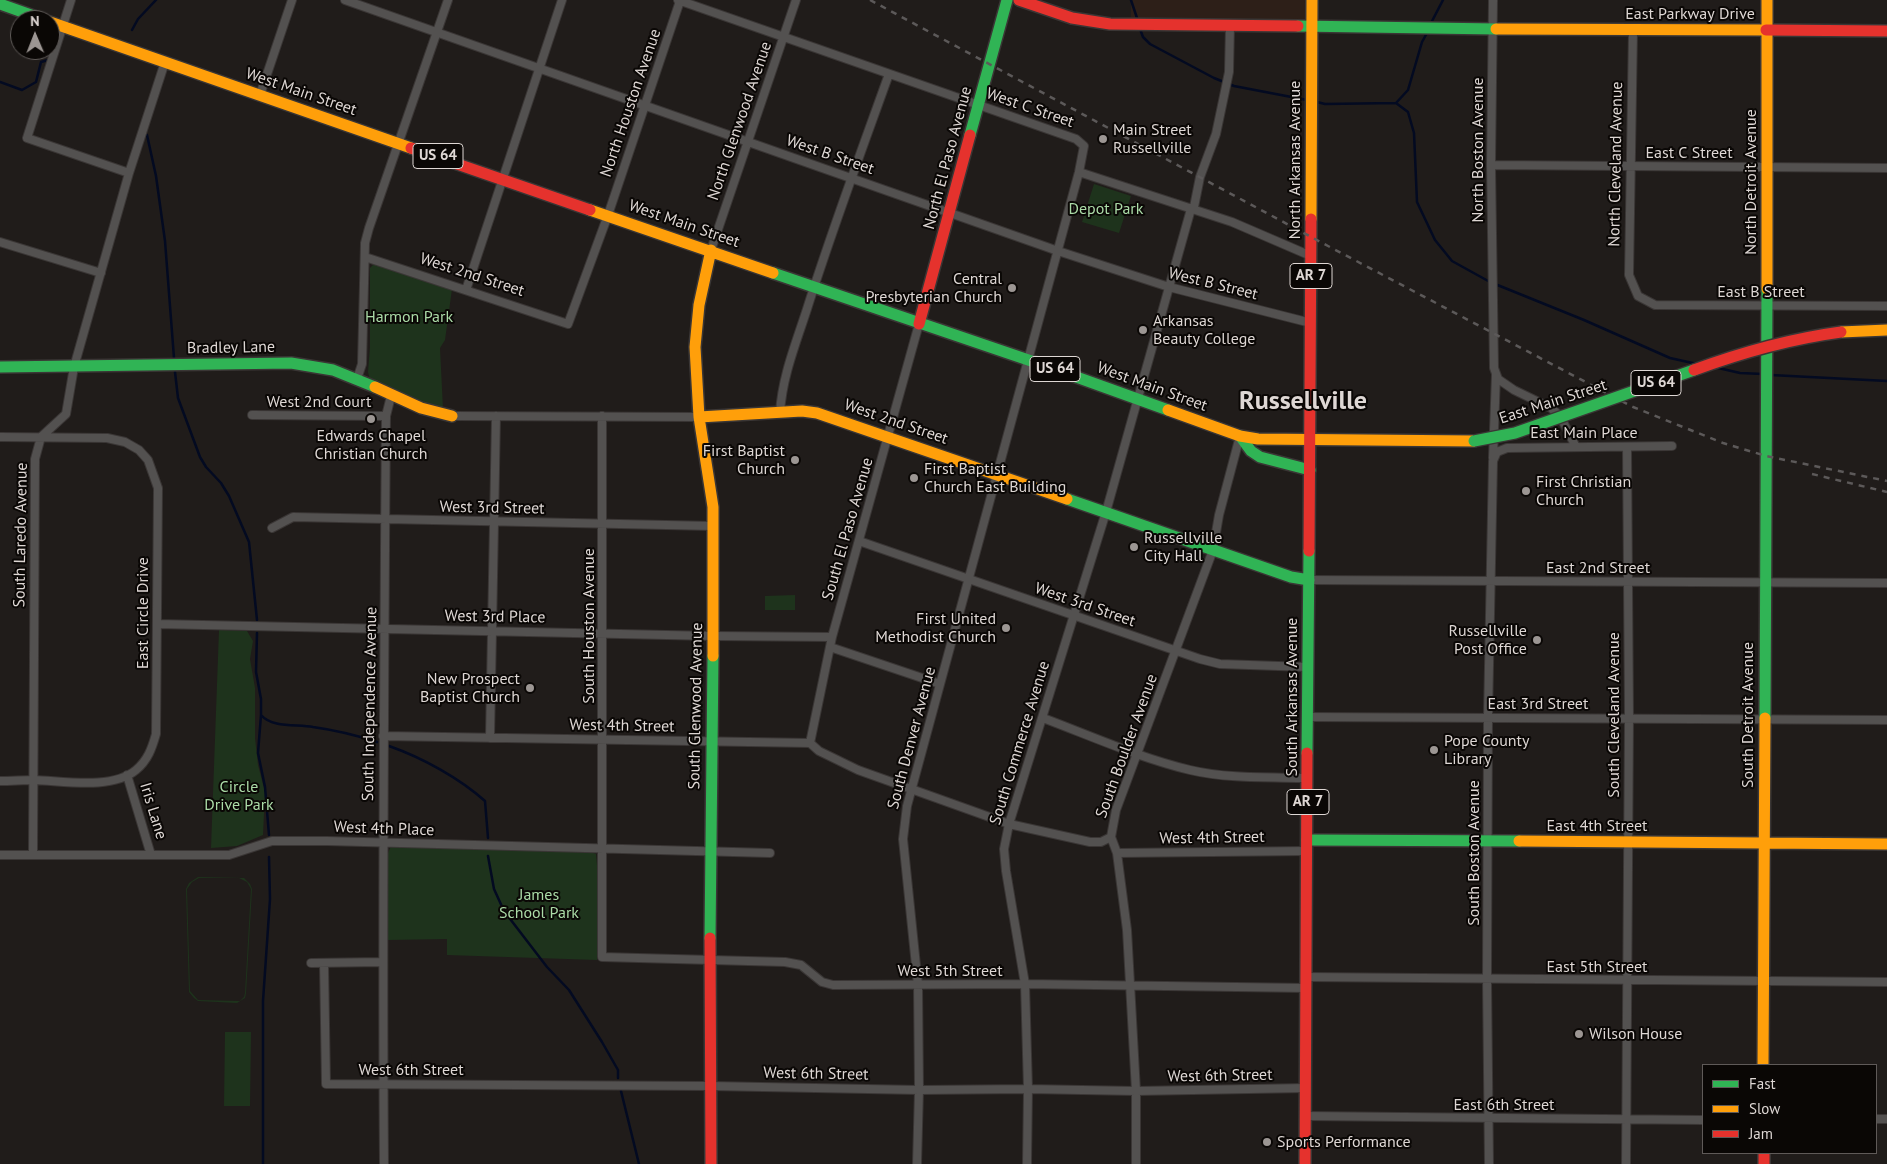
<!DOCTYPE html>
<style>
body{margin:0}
#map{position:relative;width:1887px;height:1164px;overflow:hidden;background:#201c1a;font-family:"PT Sans",sans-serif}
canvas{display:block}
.legend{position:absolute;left:1702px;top:1064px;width:175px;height:90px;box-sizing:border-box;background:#0a0705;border:1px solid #5f5a58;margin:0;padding:6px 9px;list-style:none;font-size:15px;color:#ded7d4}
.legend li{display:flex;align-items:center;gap:10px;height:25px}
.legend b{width:25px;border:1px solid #5f5a58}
.north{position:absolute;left:10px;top:10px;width:50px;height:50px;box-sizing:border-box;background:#0a0705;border:1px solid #5f5a58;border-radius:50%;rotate:359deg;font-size:14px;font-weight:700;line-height:20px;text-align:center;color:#ded7d4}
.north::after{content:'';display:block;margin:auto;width:18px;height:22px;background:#9c9693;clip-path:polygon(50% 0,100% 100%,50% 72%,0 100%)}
</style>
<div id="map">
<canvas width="1887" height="1164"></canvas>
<ul class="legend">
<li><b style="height:6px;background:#30b455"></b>Fast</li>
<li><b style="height:6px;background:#ff9f0a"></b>Slow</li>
<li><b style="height:6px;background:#e5322d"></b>Jam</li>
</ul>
<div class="north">N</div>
</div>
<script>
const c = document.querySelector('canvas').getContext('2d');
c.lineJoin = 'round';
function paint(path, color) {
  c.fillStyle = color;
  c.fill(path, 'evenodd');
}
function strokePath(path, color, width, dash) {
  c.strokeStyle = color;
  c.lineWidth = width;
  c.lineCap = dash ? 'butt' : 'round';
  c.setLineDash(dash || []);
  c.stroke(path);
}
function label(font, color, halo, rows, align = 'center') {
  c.font = font + ' "PT Sans",sans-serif';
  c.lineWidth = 4;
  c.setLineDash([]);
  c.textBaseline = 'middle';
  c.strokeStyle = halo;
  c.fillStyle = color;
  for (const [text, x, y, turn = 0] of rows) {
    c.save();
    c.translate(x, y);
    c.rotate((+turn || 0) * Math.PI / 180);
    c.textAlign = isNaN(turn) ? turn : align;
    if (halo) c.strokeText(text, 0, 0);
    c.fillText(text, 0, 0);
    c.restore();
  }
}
const built = new Path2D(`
 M1131,0H1312V26L1131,24Z`);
const green = new Path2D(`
 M1094,184L1131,196L1119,233L1082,222Z
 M374,264L452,289L445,340L440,348L443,409L407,398L370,380L368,372L370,347V268Z
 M795,595V610H765V596Z
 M219,630L247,631L253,641L250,659L255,688V738L258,765L265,792L263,835L237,846L211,848Z
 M391,846L588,851L596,854L597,865V960L447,955V939L387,940L388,853Z
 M198,877L244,878L250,884L252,889L246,993L245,998L237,1003L198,1001L194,998L189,992L186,889L189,883ZM199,878H239L247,882L251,889L245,993L244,997L240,1001L198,1000L190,991L187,889L192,882Z
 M225,1032H251L250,1106H224Z`);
const stream = new Path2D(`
 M1131,0L1138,21
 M1430,25L1443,0
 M1140,29L1143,37L1150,44L1214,78L1234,86L1307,100
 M132,30L138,19L156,0
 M0,82L22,90L36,82L41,62L48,60
 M1317,102L1325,104L1396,103L1408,112L1414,133L1417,202L1435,240L1452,261L1490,282
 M1396,103L1408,90L1422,42L1427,33
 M147,135L156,176L165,241L174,358
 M1495,284L1584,320L1670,358L1697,364
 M1714,367L1740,373L1763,374
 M175,372L178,398L200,457L206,467L221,483L229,496L249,542L257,620
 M1771,375L1887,381
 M257,633L256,672L261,699V715C272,728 297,724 313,727C334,730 356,735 377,742
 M261,715L258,753L265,787L269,835
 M389,746C423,758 459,778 485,801L488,838
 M488,856L494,889L504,911L547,967L569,990L602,1042L618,1070V1078
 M621,1091L639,1164
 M263,1164V1001L270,899L269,857`);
const street = new Path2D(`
 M71,0L27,138L129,173
 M345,0L1058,251L1169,287L1311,323
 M678,0L1076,139L1084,146L1079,172L907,806L903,839L918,985L919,1090L917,1164
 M1493,0L1491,165L1494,368L1498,379L1514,390L1551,408L1560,416L1576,447
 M1633,30L1629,275L1638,296L1655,305L1887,306
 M260,95L292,0
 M1491,165L1887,168
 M1079,172L1232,222L1311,256
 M0,242L101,273
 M711,250L796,0
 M365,257L568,324L608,215L680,1
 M466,290L562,0
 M357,379L362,364L365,243L369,228L448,0
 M780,413C782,377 796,343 807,309C832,230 861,152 889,74
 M252,415L386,416
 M452,416L699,417
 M602,416V957L785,962L801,965L822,982L833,985L1025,984L1306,988
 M0,437L107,438L125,442L139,450L148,460L158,488L156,734C152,748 148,760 136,770C112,790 64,781 35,780C23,780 12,781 0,781
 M1493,458L1496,375
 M272,528L293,517L713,526
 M859,541L1200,659L1220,664L1308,667
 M1309,580L1887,583
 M157,624L713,636L832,637
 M830,647L940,684
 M1308,717L1887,720
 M1043,718C1091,736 1140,758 1190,770C1228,779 1269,777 1308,778
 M383,736L810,743L819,751L858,770L1009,824L1090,842H1101L1111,837
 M490,738L496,416
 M810,743L832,637L919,324
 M127,775L151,855
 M1117,853L1307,851
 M0,855H229L272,841H327L770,853
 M33,855L35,459L41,437L66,414L74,367L129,173L165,62
 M311,963L382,962
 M324,963L326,1084L711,1086L919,1090L1028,1089L1136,1091L1306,1088
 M1307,977L1887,982
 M1305,1116L1703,1120
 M1876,1119H1887
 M384,1164C382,915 384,665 386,416L391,396
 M1027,1164L1028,1089L1025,984L1006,871L1004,849L1009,824L1106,512L1191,209L1194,207L1200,177L1216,134L1229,72L1230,25
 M1136,1164V1091L1127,930L1117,853L1111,837L1116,810L1213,550L1219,515L1240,436
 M1489,1164L1487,980L1488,717L1493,461L1497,452L1507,448L1672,446
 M1626,1164L1629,718L1627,447`);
const fast = new Path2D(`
 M0,4L45,20
 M1298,26L1496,29
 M970,135L1007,0
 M773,273L1043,365L1168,410
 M0,367L291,363L333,370L375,387
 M1240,436L1251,451L1260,457L1310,470
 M1067,499L1291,577L1309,580
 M1765,718L1767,289
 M1307,753L1309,551
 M1307,840L1519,841
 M710,938L713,656`);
const slow = new Path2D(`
 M1767,0V289
 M50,22L411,148
 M1496,29L1766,30
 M590,210L773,273
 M1311,219L1312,0
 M711,250L699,305L695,347L699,417L713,507V656
 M1841,332L1887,330
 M375,387L421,408L452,416
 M1168,410L1240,436L1258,439L1474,441
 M699,417L802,411L817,413L1067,499
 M1519,841L1887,844
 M1763,1065L1765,718`);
const jam = new Path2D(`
 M1019,0L1072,18L1110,24L1298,26
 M1766,30L1887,31
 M411,148L590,210
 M919,324L970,135
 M1309,551L1311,219
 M710,938L711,1164
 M1764,1153V1164
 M1305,1164L1307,753`);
const rail = new Path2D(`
 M870,0L1328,246L1633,407L1723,443L1766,456L1887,481
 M1812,474L1887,492`);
const fastBridge = new Path2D(`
 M1474,441L1515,433L1694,370`);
const jamBridge = new Path2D(`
 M1694,370C1743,352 1789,339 1841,332`);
const markers = [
 [1103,139,5,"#9c9693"],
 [1012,288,5,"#9c9693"],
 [1143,330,5,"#9c9693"],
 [371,419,5,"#9c9693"],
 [795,460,5,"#9c9693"],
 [914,478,5,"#9c9693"],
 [1526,491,5,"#9c9693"],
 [1134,547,5,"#9c9693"],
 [1006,628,5,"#9c9693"],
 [1537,640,5,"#9c9693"],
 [530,688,5,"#9c9693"],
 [1434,750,5,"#9c9693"],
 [1579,1034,5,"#9c9693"],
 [1267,1142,5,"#9c9693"]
];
const shields = [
 [438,156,50],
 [1311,276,42],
 [1055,369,50],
 [1656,383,50],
 [1308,802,42]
];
const shieldNames = [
 ["US 64",438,156],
 ["AR 7",1311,276],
 ["US 64",1055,369],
 ["US 64",1656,383],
 ["AR 7",1308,802]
];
const streetNames = [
 ["East Parkway Drive",1690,14],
 ["West Main Street",301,92,19],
 ["North Houston Avenue",631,103,-71],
 ["West C Street",1030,108,19],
 ["North Glenwood Avenue",740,121,-71],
 ["North Boston Avenue",1478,150,-90],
 ["East C Street",1689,153],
 ["West B Street",830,155,19],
 ["North El Paso Avenue",948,158,-75],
 ["North Arkansas Avenue",1295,160,-90],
 ["North Cleveland Avenue",1616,164,-89],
 ["North Detroit Avenue",1751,182,-90],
 ["West Main Street",684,224,19],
 ["West 2nd Street",472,275,18],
 ["West B Street",1213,284,14],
 ["East B Street",1761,292],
 ["Bradley Lane",231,348,-1],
 ["West Main Street",1152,387,20],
 ["West 2nd Court",319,402],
 ["East Main Street",1553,402,-18],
 ["West 2nd Street",896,422,19],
 ["East Main Place",1584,433],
 ["West 3rd Street",492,508,1],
 ["South El Paso Avenue",848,529,-74],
 ["South Laredo Avenue",21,535,-89],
 ["East 2nd Street",1598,568],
 ["West 3rd Street",1085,605,19],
 ["East Circle Drive",143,613,-90],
 ["West 3rd Place",495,617,1],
 ["South Houston Avenue",589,626,-90],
 ["South Arkansas Avenue",1292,697,-90],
 ["South Independence Avenue",370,704,-89],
 ["East 3rd Street",1538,704],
 ["South Glenwood Avenue",696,706,-89],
 ["South Cleveland Avenue",1614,715,-90],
 ["South Detroit Avenue",1748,715,-90],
 ["West 4th Street",622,726,1],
 ["South Denver Avenue",912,738,-75],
 ["South Commerce Avenue",1020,743,-73],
 ["South Boulder Avenue",1127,746,-70],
 ["Iris Lane",153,811,73],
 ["East 4th Street",1597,826],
 ["West 4th Place",384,829,2],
 ["West 4th Street",1212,838,-1],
 ["South Boston Avenue",1474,853,-90],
 ["East 5th Street",1597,967],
 ["West 5th Street",950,971],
 ["West 6th Street",411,1070],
 ["West 6th Street",816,1074,1],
 ["West 6th Street",1220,1076,-1],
 ["East 6th Street",1504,1105]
];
const poiNames = [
 ["Main Street",1113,130],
 ["Russellville",1113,148],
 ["Central",1002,279,"right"],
 ["Presbyterian Church",1002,297,"right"],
 ["Arkansas",1153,321],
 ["Beauty College",1153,339],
 ["Edwards Chapel",371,436,"center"],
 ["Christian Church",371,454,"center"],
 ["First Baptist",785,451,"right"],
 ["Church",785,469,"right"],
 ["First Baptist",924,469],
 ["Church East Building",924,487],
 ["First Christian",1536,482],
 ["Church",1536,500],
 ["Russellville",1144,538],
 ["City Hall",1144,556],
 ["First United",996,619,"right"],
 ["Methodist Church",996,637,"right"],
 ["Russellville",1527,631,"right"],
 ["Post Office",1527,649,"right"],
 ["New Prospect",520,679,"right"],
 ["Baptist Church",520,697,"right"],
 ["Pope County",1444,741],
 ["Library",1444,759],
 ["Wilson House",1589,1034],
 ["Sports Performance",1277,1142]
];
const parkNames = [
 ["Depot Park",1106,209],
 ["Harmon Park",409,317],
 ["Circle",239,787],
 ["Drive Park",239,805],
 ["James",539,895],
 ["School Park",539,913]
];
const townNames = [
 ["Russellville",1303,402]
];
paint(built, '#2d1f18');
paint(green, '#1e331c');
strokePath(stream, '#030a21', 2.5);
strokePath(street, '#3a3635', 10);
strokePath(fast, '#3a3635', 14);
strokePath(slow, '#3a3635', 14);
strokePath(jam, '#3a3635', 14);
strokePath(street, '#535150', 8);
strokePath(fast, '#30b455', 11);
strokePath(slow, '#ff9f0a', 11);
strokePath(jam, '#e5322d', 11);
strokePath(rail, '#5c5959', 2.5, [6, 6]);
strokePath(fastBridge, '#3a3635', 14, []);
strokePath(jamBridge, '#3a3635', 14, []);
strokePath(fastBridge, '#30b455', 11);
strokePath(jamBridge, '#e5322d', 11);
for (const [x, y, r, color] of markers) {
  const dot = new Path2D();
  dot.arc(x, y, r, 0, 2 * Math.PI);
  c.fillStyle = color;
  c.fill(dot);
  strokePath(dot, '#0a0705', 2);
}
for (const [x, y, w] of shields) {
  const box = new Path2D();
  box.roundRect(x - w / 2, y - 12.5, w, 25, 4);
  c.fillStyle = '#0a0705';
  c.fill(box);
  strokePath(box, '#ded7d4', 1);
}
label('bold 15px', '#ded7d4', null, shieldNames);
label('16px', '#ded7d4', '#0a0705', streetNames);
label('16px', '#ded7d4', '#0a0705', poiNames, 'left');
label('16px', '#abdba7', '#0a0705', parkNames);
label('bold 26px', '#ded7d4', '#0a0705', townNames);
</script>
